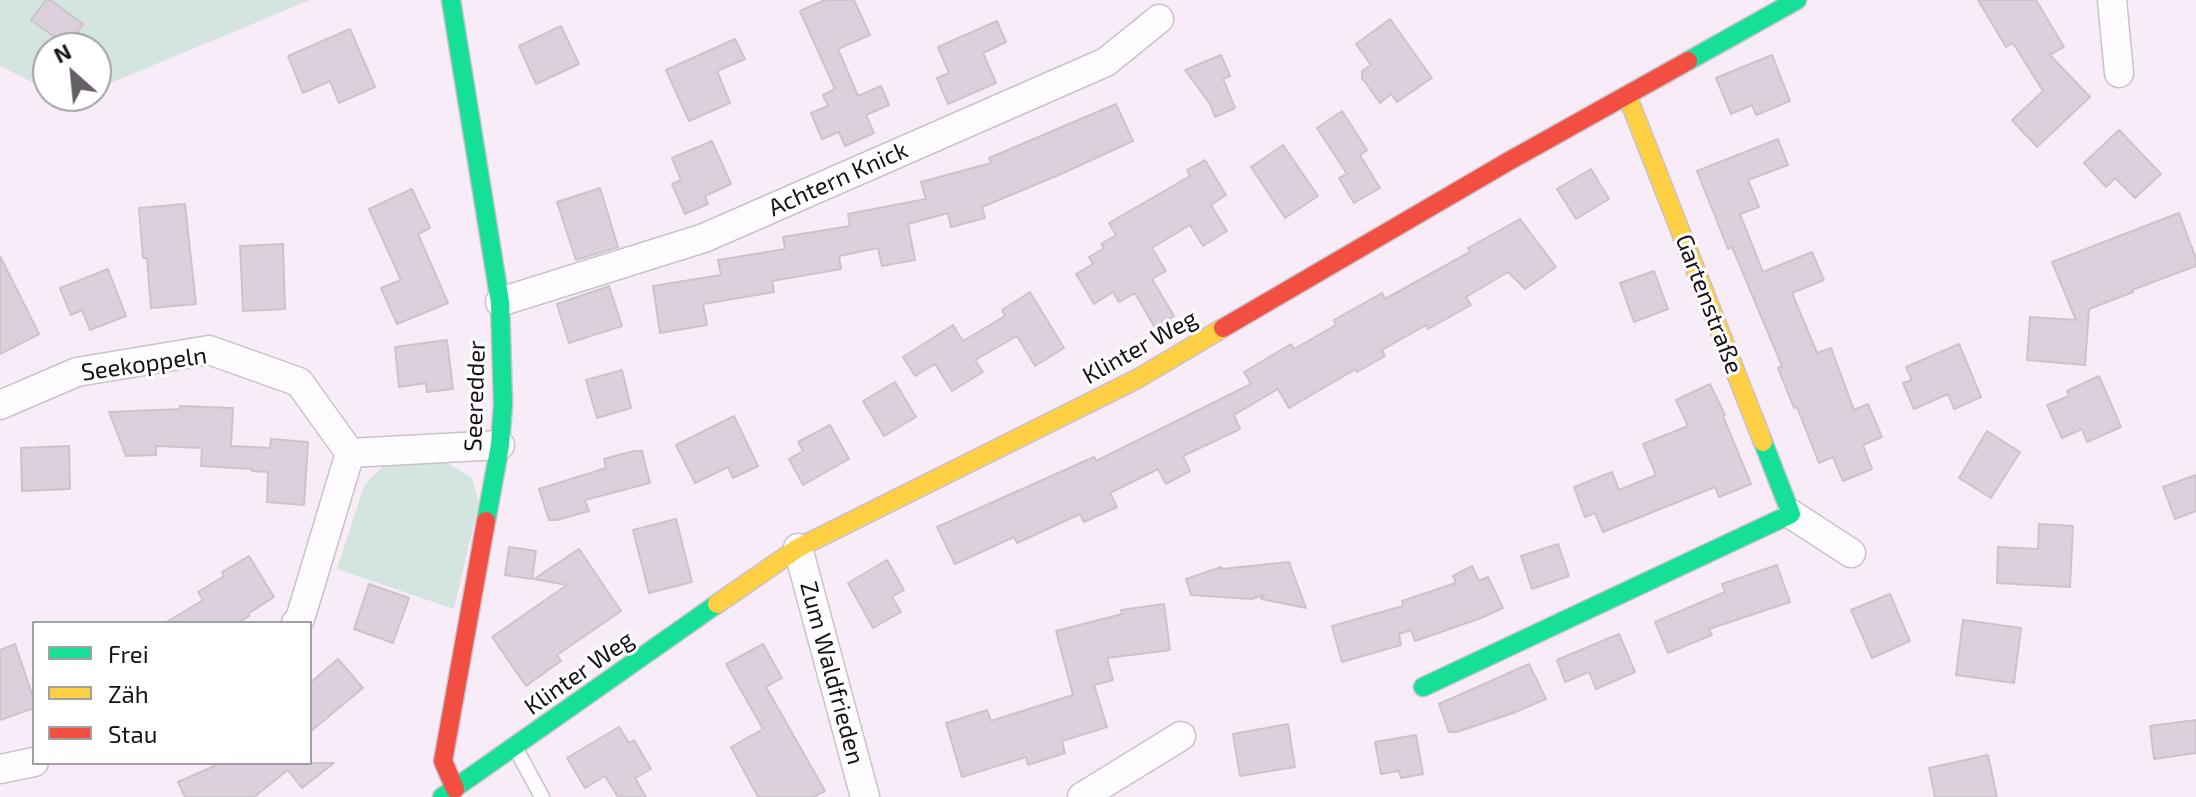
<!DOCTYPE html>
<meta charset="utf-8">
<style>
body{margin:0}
#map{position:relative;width:2196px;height:797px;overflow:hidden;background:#f7ecf8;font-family:"Exo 2",sans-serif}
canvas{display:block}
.legend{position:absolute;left:32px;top:621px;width:280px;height:144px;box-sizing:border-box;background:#fff;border:2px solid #a3a0a3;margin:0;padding:10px 14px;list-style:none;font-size:24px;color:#181118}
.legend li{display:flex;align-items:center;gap:16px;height:40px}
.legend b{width:40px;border:2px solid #a3a0a3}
.north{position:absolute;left:32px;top:32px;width:80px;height:80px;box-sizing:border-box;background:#fff;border:2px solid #a3a0a3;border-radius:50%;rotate:333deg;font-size:22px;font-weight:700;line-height:32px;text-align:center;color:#181118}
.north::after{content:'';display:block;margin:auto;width:28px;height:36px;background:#665e66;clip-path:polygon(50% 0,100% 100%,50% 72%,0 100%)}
</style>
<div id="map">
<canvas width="2196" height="797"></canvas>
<ul class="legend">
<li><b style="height:10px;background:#16e098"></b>Frei</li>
<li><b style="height:10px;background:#ffcf43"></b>Zäh</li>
<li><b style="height:10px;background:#f24e42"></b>Stau</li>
</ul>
<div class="north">N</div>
</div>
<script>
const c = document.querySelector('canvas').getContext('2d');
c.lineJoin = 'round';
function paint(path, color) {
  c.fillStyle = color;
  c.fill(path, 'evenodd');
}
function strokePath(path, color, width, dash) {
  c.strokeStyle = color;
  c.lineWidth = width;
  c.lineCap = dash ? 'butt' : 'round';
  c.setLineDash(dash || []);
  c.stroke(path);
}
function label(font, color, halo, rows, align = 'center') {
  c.font = font + ' "Exo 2",sans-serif';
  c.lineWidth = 6;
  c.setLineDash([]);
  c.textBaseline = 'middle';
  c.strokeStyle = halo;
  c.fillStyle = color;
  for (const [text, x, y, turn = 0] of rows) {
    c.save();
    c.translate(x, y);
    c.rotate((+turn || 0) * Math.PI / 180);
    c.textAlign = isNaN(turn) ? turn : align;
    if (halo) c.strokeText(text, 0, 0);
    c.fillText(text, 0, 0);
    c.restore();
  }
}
const green = new Path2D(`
 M0,0H310L96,89V48H48V90L0,66Z
 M416,458L447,463L472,478L479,502L454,609L337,569L365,484L382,467Z`);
const building = new Path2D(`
 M46,0H50L83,24L67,46L31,20Z
 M825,0H854L870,35L838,49L858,96L881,86L889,105L866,115L874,133L845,146L839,132L822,139L811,113L828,106L823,95L835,89L800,11Z
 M1978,0H2036L2064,47L2050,55L2090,97L2037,147L2012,120L2043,91L2013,43L2006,47Z
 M1390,19L1432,78L1397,102L1391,94L1380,103L1362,78V71L1371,65L1356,44Z
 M997,21L1006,42L983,53L996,83L948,104L937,78L949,73L938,47Z
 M561,26L579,64L536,84L519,46Z
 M350,29L375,87L339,103L330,81L303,93L288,56Z
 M735,39L745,59L717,71L730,103L689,121L666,70Z
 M1221,55L1230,76L1223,79L1235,108L1215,117L1210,104L1185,70Z
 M1772,55L1790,101L1756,115L1752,105L1731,114L1716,78Z
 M1116,104L1133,141L1061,174L982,207L985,218L951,227L948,213L908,224L915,260L882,266L878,248L839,256L841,269L772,281L774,292L703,304L707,325L660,333L653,286L721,275L718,260L785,249L783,237L850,226L848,214L926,199L921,182L991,163L989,158Z
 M1342,111L1367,150L1360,155L1380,188L1354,203L1339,178L1347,174L1317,128Z
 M2119,130L2161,174L2135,198L2115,178L2106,187L2084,163Z
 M1778,139L1788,165L1748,180L1759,207L1740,214L1763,272L1812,252L1824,280L1792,293L1817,353L1831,348L1854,410L1868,404L1882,437L1863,445L1872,469L1843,481L1833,457L1819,463L1797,407L1794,408L1778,368L1782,366L1732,247L1728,249L1697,171Z
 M712,141L731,184L705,196L708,204L685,214L672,184L681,180L672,158Z
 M1283,145L1318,196L1285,218L1251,167Z
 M1205,160L1226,195L1211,205L1227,231L1203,246L1190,225L1152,248L1166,271L1152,279L1174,316L1155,328L1135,293L1119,302L1113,292L1094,304L1076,274L1093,264L1089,257L1104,248L1101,244L1116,235L1109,223L1190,176L1187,170Z
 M1591,169L1609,199L1576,219L1557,189Z
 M600,188L618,247L576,260L557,202Z
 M412,189L430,228L418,234L448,303L397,324L381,288L401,280L369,209Z
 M185,204L196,304L151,308L147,258H143L139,208Z
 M2179,213L2196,259V266L2132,290L2133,292L2089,309L2085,365L2027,360L2030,317L2076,320L2052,262Z
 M1520,219L1556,267L1525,289L1508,272L1466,297L1471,305L1428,329L1426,325L1382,350L1385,356L1357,372L1356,369L1289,408L1278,389L1234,415L1240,429L1183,456L1190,471L1166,484L1158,469L1110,493L1117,507L1084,522L1080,514L1017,543L1014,537L955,564L937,527L1094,457L1096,461L1251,384L1244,372L1291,344L1294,349L1336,325L1334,320L1382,293L1385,299L1470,252L1468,248Z
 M283,244L285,309L243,311L240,246Z
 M0,256L39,334L0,354Z
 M108,269L126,316L90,330L82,310L71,315L60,288Z
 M1654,271L1668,309L1634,322L1620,283Z
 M609,286L622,326L569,343L557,304Z
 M1030,292L1064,348L1035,366L1017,336L975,360L983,372L952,391L935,364L915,376L903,357L953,325L963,341L1005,316L1002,310Z
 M447,340L453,389L427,392L426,383L399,387L395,347Z
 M1959,344L1981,397L1954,409L1948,394L1914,409L1903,383L1912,380L1906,367Z
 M622,370L631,408L597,418L586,380Z
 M2099,376L2121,427L2087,442L2082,429L2062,438L2047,405L2069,396L2067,391Z
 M895,382L916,417L884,436L863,401Z
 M1710,384L1725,415L1723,416L1751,484L1719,497L1715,487L1603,532L1595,513L1585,517L1574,487L1612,472L1619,490L1656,475L1643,444L1688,426L1676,400Z
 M180,406L233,408L231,446L270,448L271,439L308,442L304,505L267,502L268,472L252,471V469L201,466L202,448L156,446V455L126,456L109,412L180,409Z
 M734,416L758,466L733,478L728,467L695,483L676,445Z
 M830,425L849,459L803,485L789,459L803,451L798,442Z
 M1987,431L2020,452L1991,498L1959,478Z
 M69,446L70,489L22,491L21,448Z
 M634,451H642L650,483L585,500L589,511L557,520H549L539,489L606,468L604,459Z
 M2196,475V511L2175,519L2163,487Z
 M676,519L692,582L649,593L633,530Z
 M2039,524L2073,526L2070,587L1997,583L1998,547L2038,549Z
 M1558,544L1569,576L1532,589L1521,556Z
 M509,547L536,551L532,579L505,575Z
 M579,549L621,611L557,655L561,661L526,686L492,637L567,585L534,579Z
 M249,556L274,597L248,614L249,616L238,623H165L203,600L198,592L224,576L222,572Z
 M887,560L904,590L892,597L901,612L873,628L848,583Z
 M1289,562L1306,608L1261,599L1264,595L1252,599L1191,595L1186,579L1221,567L1222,569Z
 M1777,565L1790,602L1709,629L1712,635L1668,653L1655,622L1725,592L1722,584Z
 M1472,566L1479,581L1488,577L1503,608L1481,618L1415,641L1411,630L1399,634L1401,645L1342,662L1332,626L1403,606L1402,601L1456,583L1453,576Z
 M369,584L409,598L393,643L354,629Z
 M1890,594L1910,641L1872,658L1851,610Z
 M1164,604L1170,650L1107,658L1113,680L1094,685L1107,727L1062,741L1065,753L1028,765L1026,757L962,777L946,723L987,710L991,721L1073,695L1056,631L1122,614L1121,610Z
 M1963,620L2021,628L2014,683L1956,675Z
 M1619,634L1635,672L1596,689L1589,672L1565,682L1557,660Z
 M15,644L34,700V708L0,720V650Z
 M763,644L782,678L766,687L825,791L814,797H758L731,747L763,729L726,664Z
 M338,659L363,688L310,732V683Z
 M1529,664L1546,699L1513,713L1457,732H1449L1439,704Z
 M2196,720V753L2154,759L2150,726Z
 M1288,724L1295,767L1240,776L1233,734Z
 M619,727L629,743L634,740L651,769L635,778L646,797H618L605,776L585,788L567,758Z
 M1416,735L1423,774L1401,778L1399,771L1381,774L1375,742Z
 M1988,755L1997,797H1935L1929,768Z
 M221,763H334L302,788L288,770L254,797H185L178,782Z`);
const lane = new Path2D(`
 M515,747L542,797`);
const street = new Path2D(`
 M2112,0L2119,73
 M500,302L704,238L1106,62L1159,19
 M0,405L77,372L209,350L299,382L350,453L300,619L296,623
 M350,453L500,445
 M1791,514L1851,553
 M798,548L865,797
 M0,769L34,762
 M1082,797L1181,736`);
const fast = new Path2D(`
 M451,0L500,302L503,404L500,445L486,521
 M1688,61L1797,0
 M1423,687L1791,514L1763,442
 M442,797L717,604`);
const slow = new Path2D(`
 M1627,95L1763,442
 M717,604L798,548L1137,379L1223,328`);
const jam = new Path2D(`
 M1223,328L1509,161L1688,61
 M455,789L443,761L486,521`);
const streetNames = [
 ["Achtern Knick",838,179,-24],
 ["Gartenstraße",1709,304,69],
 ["Klinter Weg",1140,347,-29],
 ["Seekoppeln",144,364,-8],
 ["Seeredder",475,396,-88],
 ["Klinter Weg",579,673,-35],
 ["Zum Waldfrieden",832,673,75]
];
paint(green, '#d4e4de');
paint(building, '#dcd0dc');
strokePath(building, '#ccc4cd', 2);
strokePath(lane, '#cac2cb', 17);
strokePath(street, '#cac2cb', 31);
strokePath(fast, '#cac2cb', 21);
strokePath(slow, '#cac2cb', 21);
strokePath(jam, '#cac2cb', 21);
strokePath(lane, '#fefcfe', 14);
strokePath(street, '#fefcfe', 28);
strokePath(fast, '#16e098', 18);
strokePath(slow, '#ffcf43', 18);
strokePath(jam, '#f24e42', 18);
label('24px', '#181118', '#fff', streetNames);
</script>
